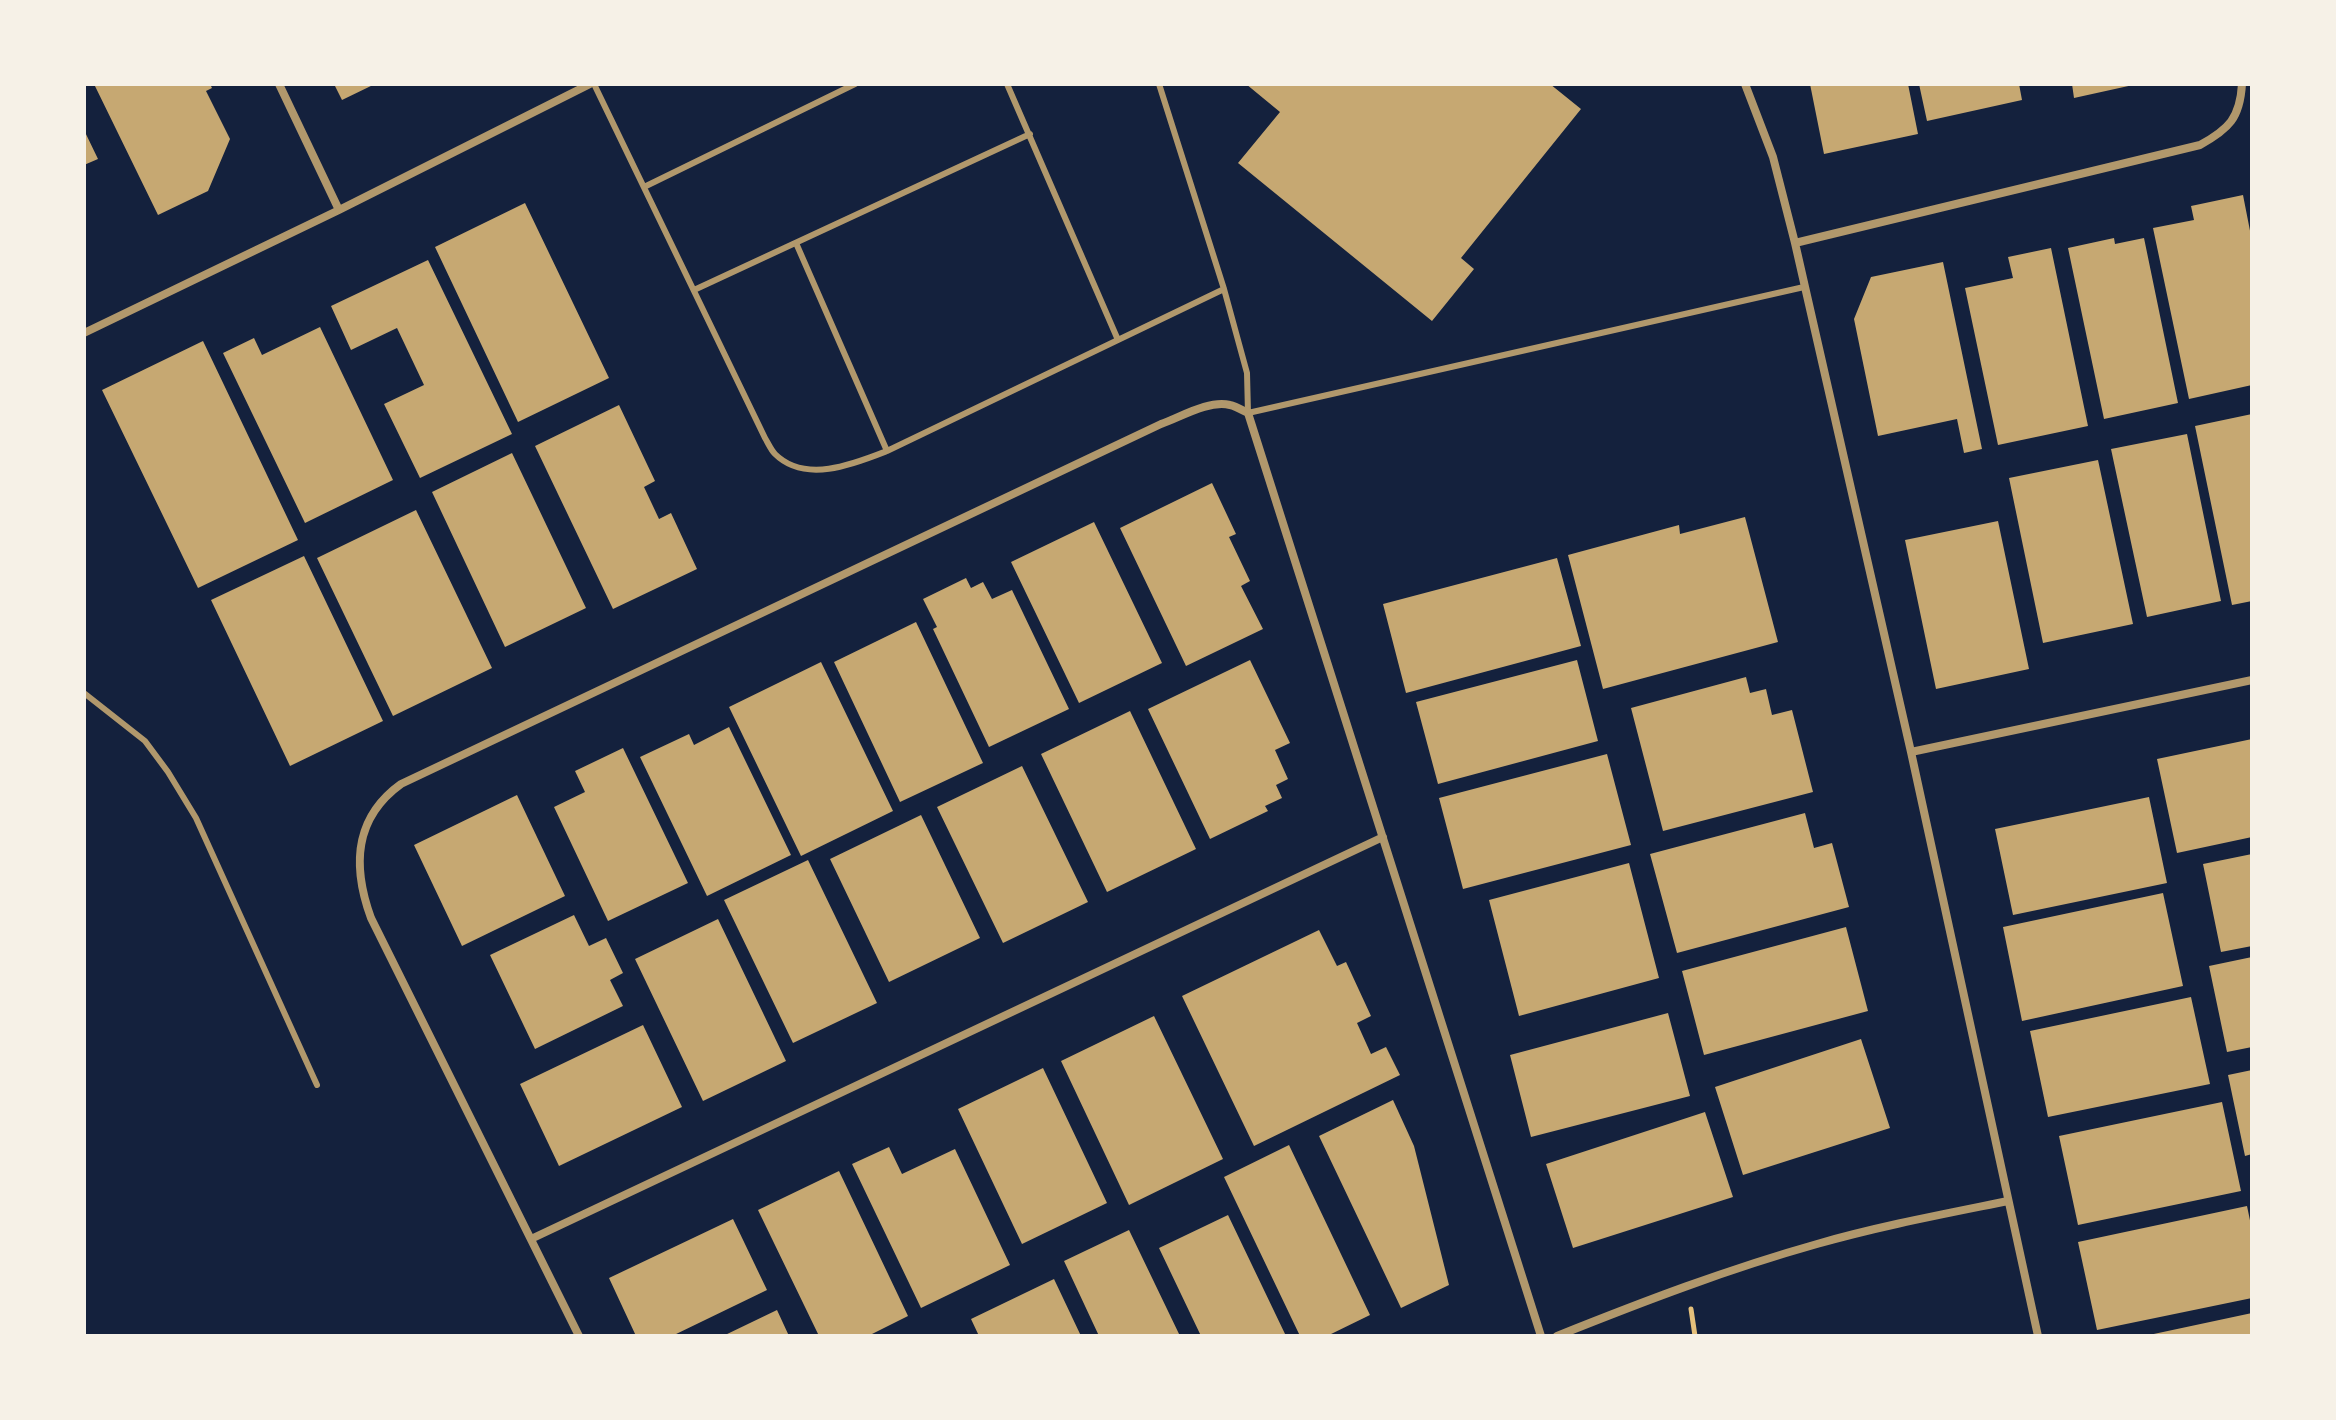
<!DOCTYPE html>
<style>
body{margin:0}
#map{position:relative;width:2336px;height:1420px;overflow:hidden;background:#14213d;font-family:Helvetica,sans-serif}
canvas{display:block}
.frame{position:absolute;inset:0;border:86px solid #f6f1e7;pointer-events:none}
</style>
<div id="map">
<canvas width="2336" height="1420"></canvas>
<div class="frame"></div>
</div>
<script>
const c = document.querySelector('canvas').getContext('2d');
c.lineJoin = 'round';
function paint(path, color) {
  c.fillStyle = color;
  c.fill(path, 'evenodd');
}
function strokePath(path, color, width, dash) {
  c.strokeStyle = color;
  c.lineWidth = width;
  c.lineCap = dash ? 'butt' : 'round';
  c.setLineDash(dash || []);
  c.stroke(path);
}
const building = new Path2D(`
 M94,84H210L212,88L206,91L230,139L208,191L158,215Z
 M334,84H375L342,100Z
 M1246,84H1550L1581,109L1461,258L1474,269L1432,321L1238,163L1280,112Z
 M1810,84H1908L1918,134L1824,154Z
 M1919,84H2019L2022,100L1927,121Z
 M2072,84H2133V85L2074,98Z
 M84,130L98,159L84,165Z
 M2243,195L2252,241V385L2189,399L2153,228L2194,220L2191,206Z
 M525,203L609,378L518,422L435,247Z
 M2114,238L2115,244L2144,238L2178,403L2104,419L2068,248Z
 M2051,248L2088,426L1998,445L1965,288L2013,278L2008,257Z
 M428,260L512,434L420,478L384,404L424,385L397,328L351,350L331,306Z
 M1943,262L1982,449L1964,453L1957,419L1878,436L1854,319L1871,277Z
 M320,327L393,480L305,523L223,353L254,338L262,355Z
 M203,341L298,540L198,588L102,390Z
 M619,405L655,481L644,487L659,519L671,513L697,569L613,609L535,446Z
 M2252,414V601L2232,605L2195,426Z
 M2187,434L2221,601L2147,617L2111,449Z
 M512,453L586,608L505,647L432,492Z
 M2098,460L2133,624L2043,643L2009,478Z
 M1212,483L1236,534L1229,537L1250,581L1241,586L1263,629L1186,666L1120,528Z
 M416,510L492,668L393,716L317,558Z
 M1745,517L1778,642L1603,689L1568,555L1679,525L1680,534Z
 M1998,521L2029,669L1936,689L1905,540Z
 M1094,522L1162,663L1079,703L1011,562Z
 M304,556L383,721L290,766L211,600Z
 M1557,558L1581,646L1406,693L1383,604Z
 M966,578L971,588L983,582L992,599L1012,590L1069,709L989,747L933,629L937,627L923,599Z
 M916,622L983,763L900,802L834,662Z
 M1250,660L1290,743L1275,750L1288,779L1276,785L1282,798L1265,806L1268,811L1210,839L1148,709Z
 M1577,660L1598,741L1438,784L1416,702Z
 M821,662L893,811L801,856L729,707Z
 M1746,677L1750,693L1766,689L1772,715L1792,710L1813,792L1663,831L1631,708Z
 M1130,711L1196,849L1107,892L1041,754Z
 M729,727L791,855L707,896L640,757L689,734L694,745Z
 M2252,739V837L2177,853L2157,759Z
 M623,748L688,883L608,921L554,807L585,792L575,771Z
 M1607,754L1631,845L1463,889L1439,798Z
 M1022,766L1088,902L1003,943L937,807Z
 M517,795L565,896L462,946L414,845Z
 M2149,797L2167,883L2013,915L1995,829Z
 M1805,813L1814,848L1832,843L1849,907L1677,953L1650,854Z
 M921,815L980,938L889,982L830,859Z
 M2252,854V946L2221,952L2203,864Z
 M808,860L877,1003L793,1043L724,900Z
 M1629,863L1659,978L1519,1016L1489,900Z
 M2163,893L2183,986L2022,1021L2003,927Z
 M574,915L589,946L606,938L623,973L610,980L623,1006L535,1049L490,955Z
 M718,919L786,1061L703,1101L635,959Z
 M1846,927L1868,1011L1704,1055L1682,971Z
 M1319,930L1337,966L1346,962L1371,1016L1357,1023L1371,1054L1386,1047L1400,1075L1254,1146L1182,996Z
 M2252,957V1047L2227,1052L2209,966Z
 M2191,997L2210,1084L2048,1117L2030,1031Z
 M1668,1013L1690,1096L1531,1137L1510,1055Z
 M1154,1016L1223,1159L1129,1205L1061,1061Z
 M643,1025L682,1107L559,1166L520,1084Z
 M1861,1039L1890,1128L1743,1175L1715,1087Z
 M1043,1068L1107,1203L1022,1244L958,1109Z
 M2252,1070V1154L2245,1156L2228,1075Z
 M1393,1100L1414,1146L1449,1285L1401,1308L1319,1136Z
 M2222,1102L2241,1191L2078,1225L2059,1136Z
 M1705,1112L1733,1197L1573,1248L1546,1164Z
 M1289,1145L1370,1315L1327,1336H1300L1224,1177Z
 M889,1147L902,1174L955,1149L1010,1265L921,1308L852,1164Z
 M839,1171L908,1316L868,1336H819L758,1210Z
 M2247,1206L2252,1230V1298L2097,1330L2078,1242Z
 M1228,1215L1286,1336H1201L1159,1248Z
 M733,1219L767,1290L672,1336H636L609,1278Z
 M1129,1230L1180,1336H1099L1064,1261Z
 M1054,1279L1081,1336H979L971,1319Z
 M777,1310L789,1336H723Z
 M2252,1313V1336H2149V1335Z`);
const path = new Path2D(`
 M1691,1309L1695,1336`);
const service = new Path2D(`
 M594,84L765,438C768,443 771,450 775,454C805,484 854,464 887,451L1224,289
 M1007,84L1118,340
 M1159,84L1224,289L1247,373L1248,413L1804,287
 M644,187L855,84
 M796,243L887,451
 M694,290L1030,134
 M84,693L145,741L168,772L196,818L317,1085`);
const minor = new Path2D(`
 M279,84L339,210
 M1745,84L1773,157L1795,243L1911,752L2038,1336
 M1795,243L2200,145C2229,129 2240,118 2242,84
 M84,333L339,210L590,84
 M1911,752L2252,680
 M531,1239L1383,837
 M579,1336L371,918C352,866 354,818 401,784L1161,424C1181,417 1208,400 1230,405C1235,406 1242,410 1248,413L1541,1336
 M1557,1336C1642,1302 1728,1269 1817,1244C1880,1226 1944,1214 2008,1201`);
paint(building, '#c6a872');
strokePath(path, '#e5c07b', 5);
strokePath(service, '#b1986c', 6);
strokePath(minor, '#b1986c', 8);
</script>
